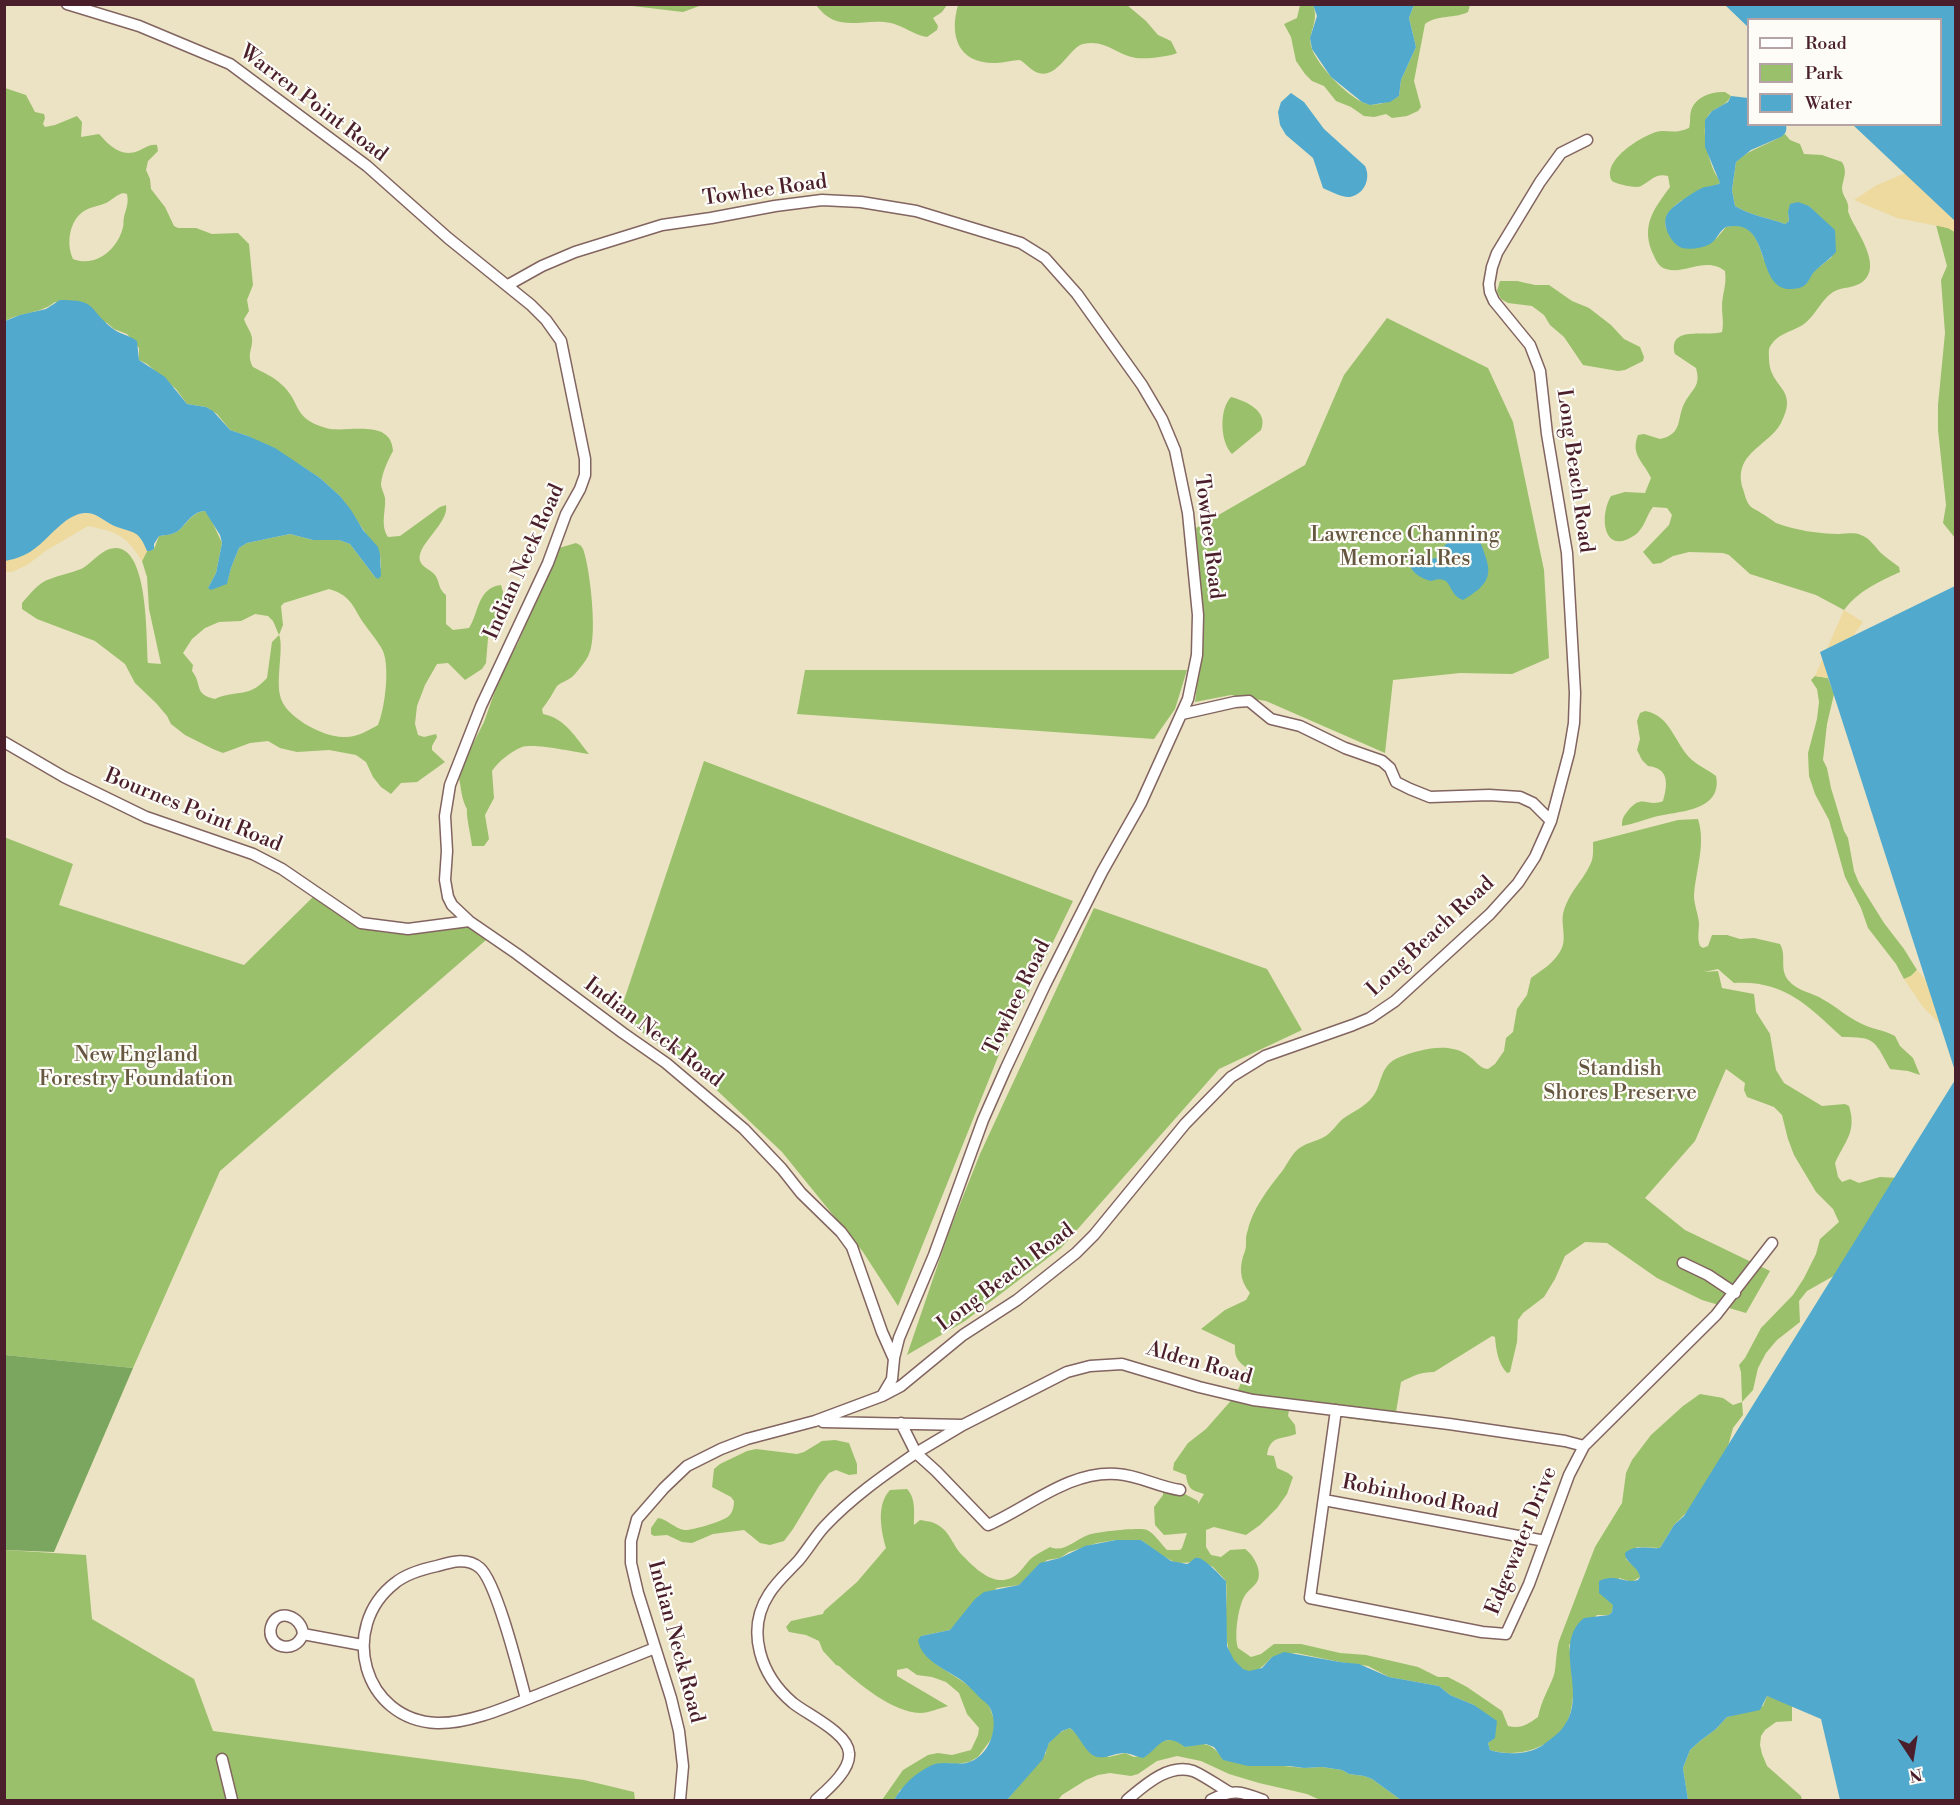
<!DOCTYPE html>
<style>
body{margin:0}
#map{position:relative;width:1960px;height:1805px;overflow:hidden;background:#ebe3c3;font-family:"Libre Bodoni",serif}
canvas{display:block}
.frame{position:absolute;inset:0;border:6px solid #4a1f2b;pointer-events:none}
.legend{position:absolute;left:1747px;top:18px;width:195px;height:108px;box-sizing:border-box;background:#fdfcf7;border:2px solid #b5a4a5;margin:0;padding:8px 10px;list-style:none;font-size:18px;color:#4a1f2b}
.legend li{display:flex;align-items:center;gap:12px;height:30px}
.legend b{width:30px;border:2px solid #b5a4a5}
.north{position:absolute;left:1882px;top:1727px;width:60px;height:60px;-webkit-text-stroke:4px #fdfcf7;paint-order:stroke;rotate:168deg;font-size:16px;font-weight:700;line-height:24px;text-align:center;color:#4a1f2b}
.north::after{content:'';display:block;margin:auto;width:21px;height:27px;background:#4a1f2b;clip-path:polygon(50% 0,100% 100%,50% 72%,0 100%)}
</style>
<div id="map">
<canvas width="1960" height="1805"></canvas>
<div class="frame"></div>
<ul class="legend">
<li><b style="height:8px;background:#fff"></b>Road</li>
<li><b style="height:16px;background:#9ac06b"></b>Park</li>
<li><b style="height:16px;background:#51aace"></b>Water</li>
</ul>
<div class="north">N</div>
</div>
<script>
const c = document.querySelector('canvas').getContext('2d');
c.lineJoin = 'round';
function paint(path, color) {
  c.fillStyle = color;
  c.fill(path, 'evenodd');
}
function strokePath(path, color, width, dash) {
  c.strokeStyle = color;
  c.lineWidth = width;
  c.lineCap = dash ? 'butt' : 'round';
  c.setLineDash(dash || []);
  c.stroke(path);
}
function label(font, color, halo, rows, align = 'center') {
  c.font = font + ' "Libre Bodoni",serif';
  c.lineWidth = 4.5;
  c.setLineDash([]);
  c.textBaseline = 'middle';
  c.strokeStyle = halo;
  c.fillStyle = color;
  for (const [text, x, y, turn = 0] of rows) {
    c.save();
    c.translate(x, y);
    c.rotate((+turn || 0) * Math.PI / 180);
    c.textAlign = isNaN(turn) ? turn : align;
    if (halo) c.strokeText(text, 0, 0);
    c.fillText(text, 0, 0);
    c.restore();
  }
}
const green = new Path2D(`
 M624,5H702L683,12Z
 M816,5H815H947L942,12L933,18L938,26L937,30L927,37C914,35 904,26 891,23C863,17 838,35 816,5Z
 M958,5H1127L1146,21L1158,35L1171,41L1177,53C1168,57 1147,59 1136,58C1116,55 1106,39 1083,44C1069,47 1056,84 1034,71C1029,68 1025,63 1020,60C1012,60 1004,63 996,63C958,64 949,36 958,5Z
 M1300,5H1313C1320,23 1306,33 1312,49C1318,66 1350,100 1368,104C1378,106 1390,102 1399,96L1401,80L1416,47L1409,18L1414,5H1470L1468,12C1455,19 1438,14 1425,24L1414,81L1421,107L1418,111L1407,116L1392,118L1386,114L1374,117L1364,116L1351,107L1336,101L1324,86L1312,81L1305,74L1296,61L1291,37L1284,24L1297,18Z
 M5,88L26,95L35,112L44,114L45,118L43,124L45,127L55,125L77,116L82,122L81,137L99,134C109,145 121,158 138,151C146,148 149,144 157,145L158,151L148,161L146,170L150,179L151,189L165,207L174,226L178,228H196L212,234L238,233L249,244L253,285L247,300L249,311L244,319C246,326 251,331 252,338C253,350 246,354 253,367C262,372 273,376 281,384C302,402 291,418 326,428C345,434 391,417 393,451C388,460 382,473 381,484C381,488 384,493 385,498C386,511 380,525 388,537L400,536L440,507L446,505C450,524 412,547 421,563C424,568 431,570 435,575C440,582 438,589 446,595V624L453,630L469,628C479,613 477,588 501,585L503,592L501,610L497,624L488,638L486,663L482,669L465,680L448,663L437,664L425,685L417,706L415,724L418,735L424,737L436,734L437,737L432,746V750L445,762L417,782L401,783L391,794L381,787L373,777L366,762L356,755L329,750L297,752L280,748L268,741L250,743L223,753L213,749L185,735L171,724L167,716L156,703L135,683L125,664L95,641L37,619L22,609V603C30,594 39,582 50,579C60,575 71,573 81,569C92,564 102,547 117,548C149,551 146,639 148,663L161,664L149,609L147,577L142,561L147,551L154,549L159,536C165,535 173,535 178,531C187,524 192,512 205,511L209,515L222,543L216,573L208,588L227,583L231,568L239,548L247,543L290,534L313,540H339L350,544L375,577L381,567L380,554L340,496L320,478L303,467L248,436L230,430L217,414L206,407L187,404L176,389L147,364L139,360V348L127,334L114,329L107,323L55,302C40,314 21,312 5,321ZM123,193L127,194C129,203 126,209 124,217C123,220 124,224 123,227C118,249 96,268 73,259C66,244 69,221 84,211C90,207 99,206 106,203C112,200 116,195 123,193ZM329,589C346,594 351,601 359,616C366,628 377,639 383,651C390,668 385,708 378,725C367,731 356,738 343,737C323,737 283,716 280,695C276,678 284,646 279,635L283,625L281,606L284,603ZM255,614L268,616L273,621L279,635L272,642L267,678C248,699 237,689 215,699C193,694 203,685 192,671L193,665L183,653L192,639L205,628L219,622L241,621Z
 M1725,92L1731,96C1726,106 1718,106 1710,113C1699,125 1708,157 1714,171C1716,176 1719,178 1720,183C1702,192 1661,201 1666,229L1716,239L1726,227C1752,221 1757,239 1764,260L1805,285L1814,271L1832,257L1818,216L1809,206L1788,212L1789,221L1785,224C1769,218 1749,215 1735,206L1732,190L1736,162C1750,148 1769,145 1785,134L1790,140L1800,144L1804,154L1822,155L1842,162C1848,172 1843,178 1842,188C1842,195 1847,199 1848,205C1849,211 1847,208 1849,214C1855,230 1885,267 1861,283C1853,288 1843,287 1835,291C1821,298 1816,317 1801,326C1790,332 1778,334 1771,345C1768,349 1769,353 1769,358C1769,389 1800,387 1781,423C1769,446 1732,453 1743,489C1745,495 1746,501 1750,506C1753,509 1757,510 1761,513C1767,516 1771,520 1776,523C1795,530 1819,534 1839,534C1847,534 1853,532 1861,535C1870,538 1875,547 1881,553C1886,558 1893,562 1899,567L1900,572C1878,582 1858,591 1844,610L1816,595L1750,574L1729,555L1723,553L1689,552L1673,556L1661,563L1653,564L1643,552L1669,525L1672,515L1667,508L1653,507C1646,516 1644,529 1635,535C1603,557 1599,516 1611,496L1625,492L1645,493L1651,478C1644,462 1630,455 1638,435L1644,434L1660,439C1684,434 1676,418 1685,402C1693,388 1701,386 1696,368L1675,354C1667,325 1706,337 1722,332C1724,323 1722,315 1722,307C1722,294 1727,286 1725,271C1705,256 1686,275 1666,269C1660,268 1656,261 1654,256C1640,227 1653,210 1670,187L1668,176C1655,173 1651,181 1641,186C1636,189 1617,184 1612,181C1601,161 1640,137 1656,132C1667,129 1674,135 1689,128C1691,122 1689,115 1692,108C1697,96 1713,91 1725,92Z
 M1936,225L1948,228L1955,232L1954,413L1956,437L1955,538L1943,523L1946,505L1938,430V405L1945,333L1941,280L1947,266Z
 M1500,281H1517L1535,285H1549L1572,301L1589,308L1611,325L1624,339L1640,347L1644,357L1643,361L1625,370L1618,371L1583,365L1564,337L1550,325L1544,315L1532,306L1508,303L1501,299L1497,291Z
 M1387,318L1488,368L1513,422L1544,570L1549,658L1512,674L1460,673L1393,680L1385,753L1266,701L1231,695L1195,702L1204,627L1196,528L1305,465L1344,375Z
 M1231,397C1246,401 1269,411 1261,430L1232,454C1220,442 1219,409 1231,397Z
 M576,543C580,545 581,545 583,549C590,567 598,637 589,654C587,660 577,672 573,676C568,681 561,682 557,686C552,694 548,702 542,709L543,714C565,718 576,738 589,754C575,752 534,743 522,747C510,752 499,761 492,771L494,798L485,815L489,839L484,846H472C471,836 466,817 467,809C461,799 461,785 458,773L484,722L501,674L518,643L553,559L559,548Z
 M805,670H1187L1175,709L1154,739L797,714Z
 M1815,676L1828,678L1834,694L1827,724L1823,760L1827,768L1831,788L1844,831L1848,838L1854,871L1859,883L1884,923L1904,949L1917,970L1911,976L1904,979L1896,964L1868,928L1861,908L1845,877L1829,820L1815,794L1809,776L1808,753L1817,719L1819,702L1817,689L1811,680Z
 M1645,711C1671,715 1675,745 1692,760C1699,766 1708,770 1716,776C1723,812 1677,811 1654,817C1643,820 1633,824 1622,826C1622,819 1623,817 1627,812C1642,792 1647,808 1663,801C1668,784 1669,768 1648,766L1642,760L1637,750L1640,739L1637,721L1640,713Z
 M704,761L1073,901L1002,1047L898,1306L863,1252L782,1152L705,1079L619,1015Z
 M1698,819C1706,844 1696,869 1694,895C1694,905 1698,913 1699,923C1699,931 1697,938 1700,946L1703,948L1708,946L1712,935H1727L1740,939L1754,938L1780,944C1787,956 1779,968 1788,980C1798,992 1812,992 1824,1000C1837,1007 1847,1017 1860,1023C1871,1029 1884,1030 1895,1036L1900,1046L1913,1058L1920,1075L1908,1071L1890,1069C1874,1040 1876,1037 1842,1037C1807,1005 1784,980 1734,983L1718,969L1704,972L1718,971L1722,988L1754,994L1756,1012L1770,1034L1776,1070L1784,1083L1822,1106L1845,1104L1849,1106C1857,1132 1845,1141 1835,1163L1838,1177L1842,1182L1850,1179L1859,1183L1880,1177L1899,1178L1853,1265L1807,1291L1799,1301L1800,1322L1777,1340L1766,1353L1758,1368L1753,1390L1742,1402L1743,1415L1733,1428L1724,1461L1687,1512L1674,1525L1660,1548L1637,1547L1626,1559L1639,1571L1640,1577L1632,1582L1619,1578L1612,1612L1609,1615H1597L1569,1645C1572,1666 1576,1689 1571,1710C1564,1745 1520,1760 1490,1750L1488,1743L1491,1740L1474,1705L1450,1695L1439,1686L1389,1677L1368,1666L1340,1662L1296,1653L1272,1657C1265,1664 1256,1676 1244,1670C1217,1656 1229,1607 1226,1581L1213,1567L1203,1562L1176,1563L1161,1555L1141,1540H1116L1097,1543L1069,1552L1060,1558L1047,1560L1019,1585L997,1588L950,1630L921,1636L937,1665L965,1683L988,1703L995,1722L994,1731L992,1738L978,1757L969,1762L957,1764L946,1763L900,1790L894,1800H882L903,1770L928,1755L938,1753L952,1755L971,1750L978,1735L979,1728L967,1714L959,1693L946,1682L932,1677L917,1675L907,1668L897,1670V1676L948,1706C940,1708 929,1713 920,1713C892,1712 859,1684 839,1666L836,1665L823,1651L819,1641L806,1635L789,1632L786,1627L791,1621L823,1614L824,1611L857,1582L886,1548C881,1530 876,1505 890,1490L907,1489C916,1498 914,1513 914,1525L920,1520C924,1521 930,1521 934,1523C949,1529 952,1544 961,1554C974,1567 993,1588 1013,1577C1022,1572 1026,1562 1033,1557C1038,1553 1045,1550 1050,1547C1064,1553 1075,1540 1088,1535C1096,1532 1140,1527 1147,1530C1154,1533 1161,1544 1167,1550H1180L1182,1548L1187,1533L1164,1535L1155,1525L1154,1507L1163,1495V1488L1181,1492L1198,1501V1504L1204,1494C1191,1490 1188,1489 1186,1475L1173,1470L1174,1463L1188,1443L1206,1429L1236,1395L1247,1368C1238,1362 1234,1357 1235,1345L1201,1329L1225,1310L1246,1300L1250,1293C1239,1280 1239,1266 1245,1251C1247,1245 1245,1238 1247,1233C1252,1209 1268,1189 1283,1170C1287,1164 1291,1156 1296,1151C1304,1143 1315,1142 1324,1137C1332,1133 1337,1123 1344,1118C1353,1112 1362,1108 1370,1100C1384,1086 1377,1066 1400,1057C1421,1049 1451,1041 1470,1057C1477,1062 1479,1068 1488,1069L1495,1064L1504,1051L1506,1038L1513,1032L1517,1009L1527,995L1531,978C1542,970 1554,963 1561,950C1567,939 1561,926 1563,914C1568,893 1582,882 1590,865C1594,858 1593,849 1593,842L1678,820ZM1726,1069L1745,1083L1744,1090L1747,1097L1774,1107L1782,1115L1788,1139L1794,1155L1816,1192L1833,1209L1839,1222L1820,1239L1816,1254L1804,1278L1793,1295L1761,1328L1745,1358L1739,1365L1741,1372L1742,1402L1733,1405L1723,1398L1700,1394L1683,1406L1651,1435L1632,1460L1626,1473L1622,1503L1595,1547L1559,1641C1556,1651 1556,1669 1554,1675C1548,1691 1542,1699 1538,1717C1528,1724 1522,1729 1508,1726L1502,1711L1467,1687L1448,1677H1438L1418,1667L1366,1655L1340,1653L1301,1644H1274L1261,1654L1251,1657L1238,1648C1234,1636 1238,1608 1244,1597C1247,1591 1253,1588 1257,1582C1263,1572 1254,1555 1245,1549L1230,1550L1221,1557L1211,1555L1206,1547V1530L1214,1527L1246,1535L1260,1525L1277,1508L1287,1494L1293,1477L1288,1473L1277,1468L1274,1456L1267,1455C1270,1435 1281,1440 1296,1434L1295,1425L1288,1416L1289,1410L1285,1409L1348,1407L1346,1418L1394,1424L1401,1382C1413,1376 1420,1372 1434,1372L1492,1336L1495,1337C1496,1349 1498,1364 1507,1373L1510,1372L1517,1342L1518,1320L1523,1313L1544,1297L1555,1279L1565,1256L1585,1242L1607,1243L1657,1278L1702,1300L1746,1313L1770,1271L1685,1230L1645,1198L1695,1141Z
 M4,837L73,864L59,905L244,965L316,894C332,905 349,918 367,927C397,941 437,930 469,927L486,940L220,1171L133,1368L5,1355Z
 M1094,908L1267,969L1302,1030L1219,1069L1061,1248L965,1321L907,1355L950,1229L980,1154Z
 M835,1440L849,1443L857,1464V1474L849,1475L836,1470L829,1473L819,1486L793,1529L784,1541L770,1545L760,1543L744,1530L713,1534L692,1543L682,1542L667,1535L654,1536L651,1534V1528L658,1518C667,1519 674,1528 684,1530C690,1531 720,1522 726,1518C732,1515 734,1508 734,1501L731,1497L712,1487L714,1469L720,1464L747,1451L756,1449L797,1454L804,1452L822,1441Z
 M5,1550L86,1555L92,1619L194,1679L213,1731L584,1780L634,1792L635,1800H5Z
 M1767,1696L1792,1705V1721L1776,1722L1765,1730L1761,1736L1760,1745L1762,1754L1767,1766L1801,1796L1802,1800H1688L1683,1768L1690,1750L1700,1741L1716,1729L1727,1717L1763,1706Z
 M1070,1728L1079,1736L1081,1741L1109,1757L1125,1753L1134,1757L1147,1755L1161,1741L1171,1740L1177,1741L1186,1747C1206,1741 1211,1743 1224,1760L1304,1768L1322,1767L1342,1770L1349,1774L1364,1776L1372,1779L1401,1800H1320L1307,1794L1259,1783L1229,1774L1201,1761L1177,1756L1157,1761L1138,1774L1131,1776L1110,1773L1098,1775L1086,1780L1062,1795L1058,1800H1007L1046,1753C1046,1742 1059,1731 1070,1728Z`);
const forest = new Path2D(`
 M5,1355L133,1368L54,1552L5,1550Z`);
const sand = new Path2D(`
 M1955,163V232L1948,228L1897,218L1854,200L1875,186L1917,168Z
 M86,513L93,514L115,526L132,530L141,537L147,551L142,561C126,535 117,532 88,526L47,550L27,565L12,572H5L4,561L75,515Z
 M1844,610L1863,622L1840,654L1828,678L1815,676Z
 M1917,970L1934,989L1955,1021L1940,1024L1923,1007L1904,979L1911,976Z`);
const water = new Path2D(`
 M1313,5H1414L1409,18L1416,47L1401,80L1399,96L1390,102L1370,105L1362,102L1331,77L1312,49L1310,38L1317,16Z
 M1725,5H1955V221L1853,125L1940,124V20H1748V27Z
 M1291,93L1304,102L1324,129L1365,166C1371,178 1365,194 1350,197C1343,198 1329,191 1323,188L1313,158L1286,135L1280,125L1278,112L1281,102Z
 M1731,96L1748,98V124L1786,125C1787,130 1786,134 1781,137L1751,150L1736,162L1732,190L1735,206C1749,215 1769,218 1785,224L1789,221L1788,212L1790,204L1798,202L1809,206L1835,230L1836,252C1830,259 1822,264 1816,270C1811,274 1809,282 1805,285C1802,288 1795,289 1791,289C1754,290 1773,216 1726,227C1719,231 1717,240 1710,244C1703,248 1690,250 1682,248C1671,244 1660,223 1668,213C1672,206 1695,191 1702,188C1708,186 1715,186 1720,183L1705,147V120L1712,111L1728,102Z
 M60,300C98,300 87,308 112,328C119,334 129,335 137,341L139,360L165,377L187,404L206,407L213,411L230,430L248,436L275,448L320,478L340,496L351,510L363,530L378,547L380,554L381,576L378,579L375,577L350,544L339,540H313L290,534L247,543L239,548L231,568L227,584L211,590L208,588L216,573L222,543L220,535L205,511C191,512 187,524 178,531C173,535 165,535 159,536L154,544V549L150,551H147C139,531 135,533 117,527C107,524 98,513 87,513C68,512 52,535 38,546C29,554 17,559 5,561V321L20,315L46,309Z
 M1468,530L1477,532C1487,565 1502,578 1463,600C1446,594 1454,573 1431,581C1416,577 1406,568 1409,552L1428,559L1437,558L1445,545L1456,536Z
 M1955,586V1071L1820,652Z
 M1955,1080V1800H1840L1821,1719L1767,1696L1760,1710L1727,1717L1716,1729L1700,1741L1690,1750L1683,1768L1688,1800H1401L1372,1779L1364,1776L1349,1774L1342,1770L1322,1767L1304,1768L1289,1766H1248L1223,1760L1214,1747L1206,1744L1185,1747C1162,1730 1160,1748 1143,1758C1137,1757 1130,1753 1124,1753C1113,1753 1101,1762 1091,1754C1082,1746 1079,1735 1070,1728L1062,1731L1049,1743L1043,1759L1007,1800H894C902,1786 914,1774 930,1766C941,1760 954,1765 966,1763C989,1758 1000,1727 990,1708C988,1703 984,1702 980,1698C975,1693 970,1687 964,1682C948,1670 921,1661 918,1640L921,1636L950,1630L975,1599L984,1592L1019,1585L1040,1563L1060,1558L1085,1546L1116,1540H1141L1171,1561L1187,1564C1190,1563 1192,1560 1195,1558C1203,1555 1220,1576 1226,1581L1227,1646L1234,1660L1243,1669L1249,1671L1262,1668L1272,1657L1284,1652L1340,1662L1359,1664L1389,1677L1439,1686L1450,1695L1474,1705L1497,1721L1495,1738L1488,1743L1490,1750C1506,1755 1529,1755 1543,1745C1550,1739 1559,1734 1564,1726C1589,1693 1551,1645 1584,1618L1609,1615L1612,1612L1613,1605L1599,1593V1581C1616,1573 1624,1584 1638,1580L1640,1577C1638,1566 1625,1563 1625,1553C1635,1544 1648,1549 1660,1548L1674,1525L1684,1516Z`);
const minor = new Path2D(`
 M67,4L139,26L230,64L367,166L448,238L531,305L546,320L561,341L585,459V475L580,489L566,514L548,563L481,706L450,785L445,816L447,851L445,880L448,897L452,905L469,921L517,954L623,1033L666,1063L744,1129L782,1169L801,1193L841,1232L852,1247L882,1332L894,1359L892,1379L882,1396L815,1421L747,1439L721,1449L687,1466L664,1488L637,1519L631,1541V1563L638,1593L671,1698L679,1731L683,1766L680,1800
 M508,285L542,266L575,252L662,225L711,218L775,206L822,200L861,202L916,211L1021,243L1045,258L1077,294L1142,385L1162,419L1175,450L1188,513L1198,615L1197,655L1188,699L1141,803L1102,872L1045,985L1006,1068L983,1120L934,1255L899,1338L894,1358
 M1182,714L1235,702L1249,701L1271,719L1300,726L1345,748L1382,761L1390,768L1396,782L1410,789L1430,797L1489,795L1520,797L1533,803L1551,821
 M4,742L64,777L146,817L253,854L282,869L361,923L408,929L469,921
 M1683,1263L1708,1275L1735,1293
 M882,1396L901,1386L963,1335L1017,1300L1076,1253L1094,1235L1185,1124L1231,1077L1265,1056L1353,1025L1370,1018L1395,1001L1490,914L1518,883L1535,857L1551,821L1569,753L1574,723L1575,693L1567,553L1547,434L1540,371L1530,345L1494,301L1490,292L1489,284L1492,267L1497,253L1540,182L1561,153L1587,140
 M1336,1410L1310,1598L1482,1632L1506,1634L1529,1584L1569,1475L1584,1446L1716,1315L1772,1243
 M823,1422L963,1425L1067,1372L1090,1366L1122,1364L1199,1387L1253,1400L1449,1424L1565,1441L1584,1446
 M963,1425L916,1453L936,1471L988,1525C1029,1507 1070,1470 1117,1474C1138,1475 1158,1487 1180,1490
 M1324,1500L1545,1541
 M303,1634C295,1656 266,1647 271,1627C277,1607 302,1616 303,1634L362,1645
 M526,1699C519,1673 497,1583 480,1568C467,1557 451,1562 437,1566C423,1569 406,1574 395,1583C338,1627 363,1720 437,1723C471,1724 514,1704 545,1692C582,1677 618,1663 655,1648
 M222,1759L232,1800
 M816,1800C827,1790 851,1770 849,1753C848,1733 808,1715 793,1703C761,1676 745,1631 769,1594C777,1581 789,1571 799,1560C808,1549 815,1537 824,1527C851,1498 884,1475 916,1453L901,1423
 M1127,1800C1144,1786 1168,1763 1193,1771C1205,1776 1218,1786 1229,1792
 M1211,1800C1233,1788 1242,1792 1263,1800`);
const streetNames = [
 ["Warren Point Road",313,104,37],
 ["Towhee Road",765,191,-8],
 ["Long Beach Road",1574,471,82],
 ["Towhee Road",1208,537,83],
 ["Indian Neck Road",525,562,-66],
 ["Bournes Point Road",193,811,22],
 ["Long Beach Road",1431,937,-43],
 ["Towhee Road",1018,998,-64],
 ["Indian Neck Road",653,1033,37],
 ["Long Beach Road",1006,1278,-37],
 ["Alden Road",1199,1364,16],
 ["Robinhood Road",1420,1498,11],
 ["Edgewater Drive",1522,1541,-68],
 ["Indian Neck Road",675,1642,75]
];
const parkNames = [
 ["Lawrence Channing",1405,536],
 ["Memorial Res",1405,560],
 ["New England",136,1056],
 ["Forestry Foundation",136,1080],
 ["Standish",1620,1070],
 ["Shores Preserve",1620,1094]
];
paint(green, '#9ac06b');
paint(forest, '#7ba65f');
paint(sand, '#eeda9e');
paint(water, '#51aace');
strokePath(minor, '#826460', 13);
strokePath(minor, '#fff', 10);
label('21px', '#4a1f2b', '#fdfcf7', streetNames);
label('21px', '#665741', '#fdfcf7', parkNames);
</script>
